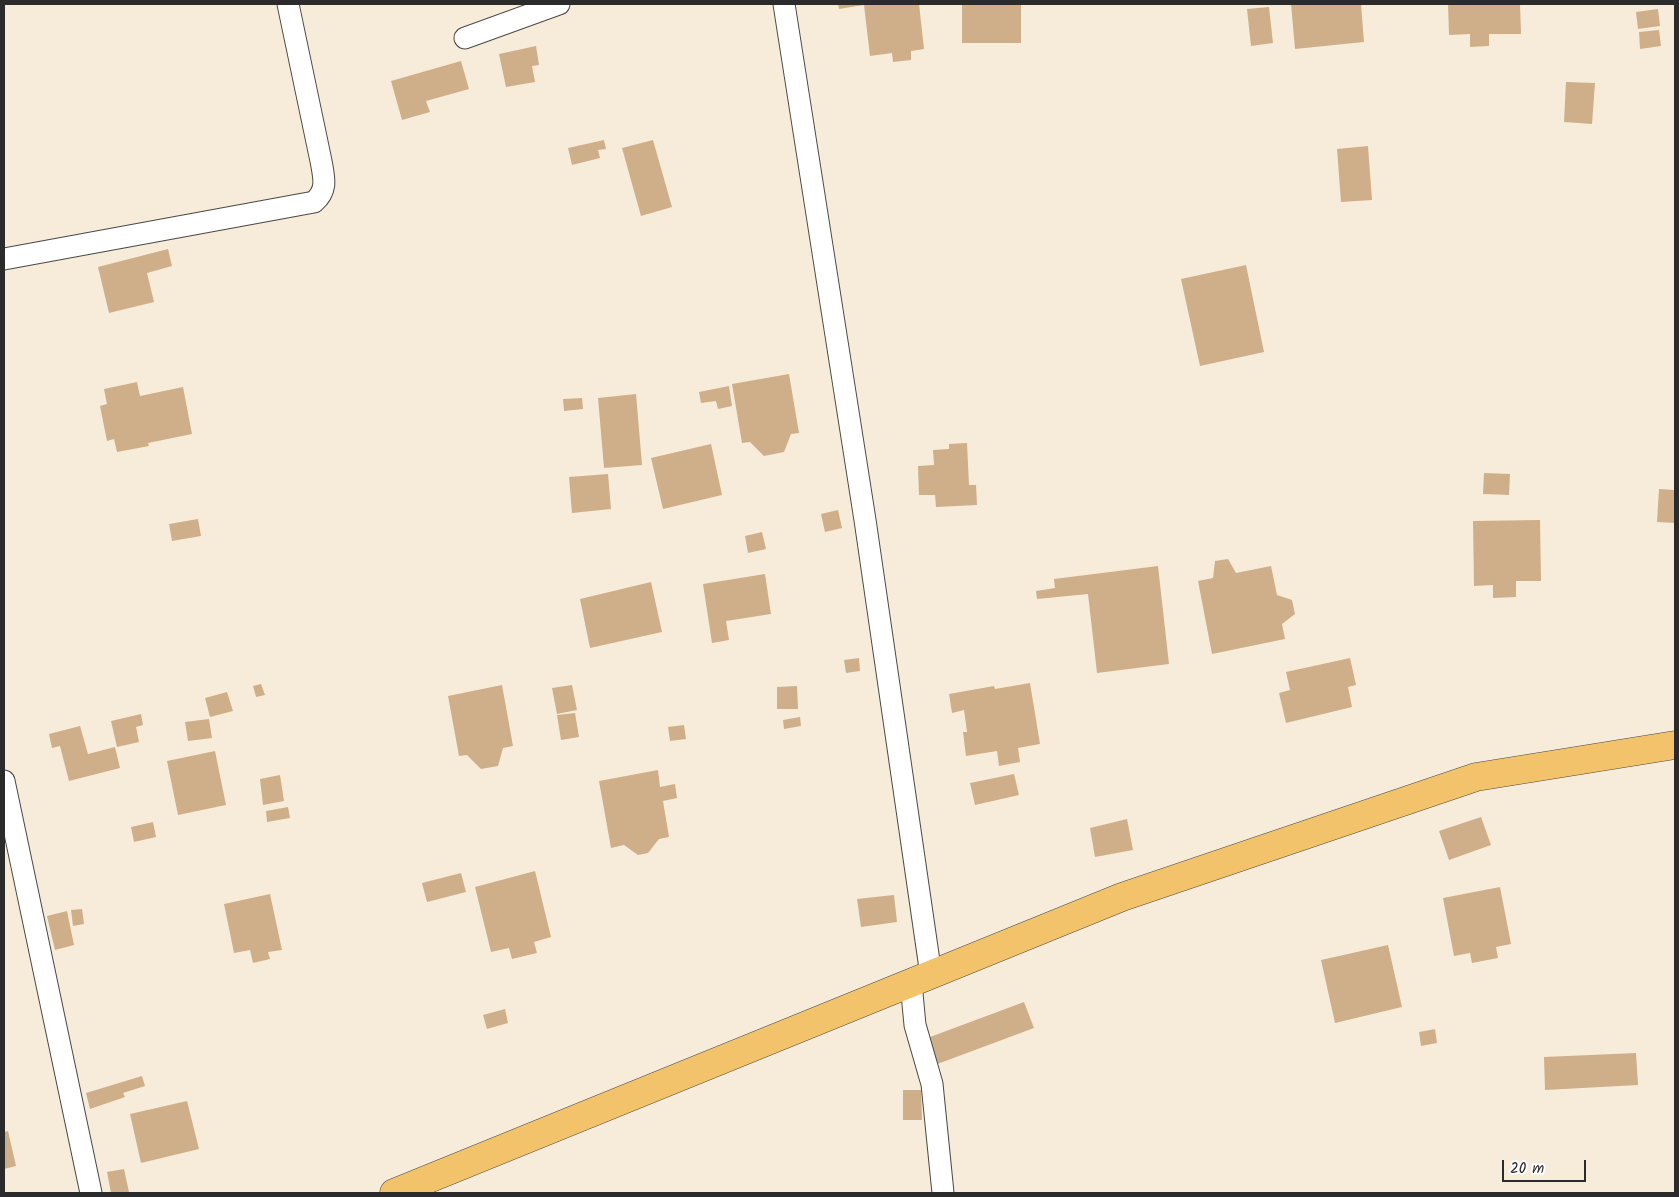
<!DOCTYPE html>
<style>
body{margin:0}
#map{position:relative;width:1679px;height:1197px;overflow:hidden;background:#f7ecda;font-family:Kalam,sans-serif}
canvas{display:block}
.frame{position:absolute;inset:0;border:5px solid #2b2b2b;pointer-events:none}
.scale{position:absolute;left:1502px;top:1160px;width:84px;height:22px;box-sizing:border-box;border:2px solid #2b2b2b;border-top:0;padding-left:6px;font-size:15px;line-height:18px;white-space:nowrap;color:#2b2b2b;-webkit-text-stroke:4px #fff;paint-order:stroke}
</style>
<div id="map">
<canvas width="1679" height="1197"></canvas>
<div class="frame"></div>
<div class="scale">20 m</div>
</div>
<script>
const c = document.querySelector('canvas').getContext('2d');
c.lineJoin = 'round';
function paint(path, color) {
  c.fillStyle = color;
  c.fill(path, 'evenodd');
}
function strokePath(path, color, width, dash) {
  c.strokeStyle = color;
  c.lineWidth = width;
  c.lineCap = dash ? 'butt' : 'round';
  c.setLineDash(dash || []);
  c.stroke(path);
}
const building = new Path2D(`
 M838,4H919L924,49L911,51V60L893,62L892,53L870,56L864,5L839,9Z
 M962,4H1021V43H962Z
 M1291,4H1361L1364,42L1295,49Z
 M1448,4H1520L1521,34H1489V46L1470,47V34L1449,35Z
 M1269,7L1273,43L1251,46L1247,9Z
 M1658,9L1660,26L1638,29L1636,12Z
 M1659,30L1661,46L1640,49L1639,32Z
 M536,46L539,65L532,66L535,82L506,87L499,54Z
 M461,61L469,89L426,101L430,112L402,120L391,81Z
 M1566,82L1595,83L1592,124L1564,122Z
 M604,140L606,149L598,150L600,158L572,165L568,148Z
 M653,140L672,207L641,216L622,148Z
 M1368,146L1372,200L1341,202L1337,149Z
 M168,249L172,266L147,273L154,302L109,313L98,267Z
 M1246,265L1264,352L1200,366L1181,279Z
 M789,374L799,433L791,434L784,452L764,456L750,442L742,443L732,384Z
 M137,382L140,396L183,387L192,434L148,443L149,446L117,452L114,439L107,441L100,406L107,404L104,389Z
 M729,386L732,406L718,409L716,401L701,403L699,392Z
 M636,394L642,465L604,468L598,398Z
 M582,398L583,409L564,411L563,399Z
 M967,443L969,485H976L977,505L936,507L935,495H919L918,466L934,465L933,450L949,449V444Z
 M711,444L722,495L663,509L651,458Z
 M1484,473L1510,474L1509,495L1483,494Z
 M608,474L611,509L572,513L569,477Z
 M1659,489L1675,490V523L1657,522Z
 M838,510L842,528L825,532L821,514Z
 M198,519L201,536L172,541L169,524Z
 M1540,520L1541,581H1516V597L1493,598V585L1474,586L1473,521Z
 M762,532L766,549L748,553L745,536Z
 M1228,559L1236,573L1271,566L1277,595L1292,600L1295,614L1282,624L1285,639L1212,654L1198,581L1213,578L1215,561Z
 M1158,566L1169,664L1097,673L1088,594L1037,599L1036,591L1055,588L1054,579Z
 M765,574L771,614L726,621L729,640L712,643L703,584Z
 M651,582L662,632L590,648L580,599Z
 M859,658L860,671L846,673L844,660Z
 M1350,658L1356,685L1348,687L1352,707L1286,723L1279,693L1290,690L1286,672Z
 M1030,683L1040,744L1018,748L1020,762L999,766L997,751L966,756L963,732H967L964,710L952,713L949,694L994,686L995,689Z
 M261,684L265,695L256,697L253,686Z
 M502,685L513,746L503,748L498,766L481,769L467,755L459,756L448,696Z
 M572,685L577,710L557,714L552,688Z
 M797,686L798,709H777V687Z
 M227,692L233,711L210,717L205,698Z
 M575,713L579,737L561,740L557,715Z
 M141,714L143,725L136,727L139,742L117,747L111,721Z
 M800,717L801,726L784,729L783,720Z
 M209,719L212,738L188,741L185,722Z
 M684,725L686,739L670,741L668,727Z
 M80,726L88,754L115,747L120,768L69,781L60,746L52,748L49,734Z
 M215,751L226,805L178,815L167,761Z
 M658,770L660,787L675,784L677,798L663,801L669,837L659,839L648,853L638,855L624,845L611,848L599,781Z
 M1014,774L1019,795L975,805L970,783Z
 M280,775L284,801L263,805L260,779Z
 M288,807L290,818L267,822L266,811Z
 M1481,817L1491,845L1449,860L1439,831Z
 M1127,819L1133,850L1095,857L1090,828Z
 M153,822L156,837L134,842L131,827Z
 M535,871L551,937L534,942L537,953L512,959L509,948L491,952L475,887Z
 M461,873L466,892L427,902L422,883Z
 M1500,887L1511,944L1496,947L1498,958L1472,963L1470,953L1454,956L1443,898Z
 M270,894L282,950L268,952L270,959L253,963L250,950L234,953L224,904Z
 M894,895L897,922L861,927L857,899Z
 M82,909L84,924L73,926L71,910Z
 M67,911L74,945L55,950L47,916Z
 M1388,945L1402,1007L1335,1023L1321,960Z
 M1024,1002L1034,1028L932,1066L922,1040Z
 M505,1009L508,1023L487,1029L483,1015Z
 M1435,1029L1437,1043L1421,1046L1419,1032Z
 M1636,1053L1638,1085L1545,1090L1544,1057Z
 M142,1076L145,1086L123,1093L125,1097L90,1109L86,1093Z
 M903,1090H921L922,1120H903Z
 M187,1101L199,1149L141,1163L130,1114Z
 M8,1131L16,1166L4,1169V1132Z
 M124,1169L129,1192L111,1193L107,1172Z`);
const street = new Path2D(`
 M784,4L865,520L931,975
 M465,38L559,4
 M4,259L314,202C328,190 324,178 321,161L288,4
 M4,781L91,1193
 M911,983L915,1025L932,1084L943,1193`);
const highway = new Path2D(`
 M394,1193L1122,897L1476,777L1675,745`);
paint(building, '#cfaf89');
strokePath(street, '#4a4845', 23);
strokePath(highway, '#4a4845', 29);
strokePath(street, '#fff', 21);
strokePath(highway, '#f2c36a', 28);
</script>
